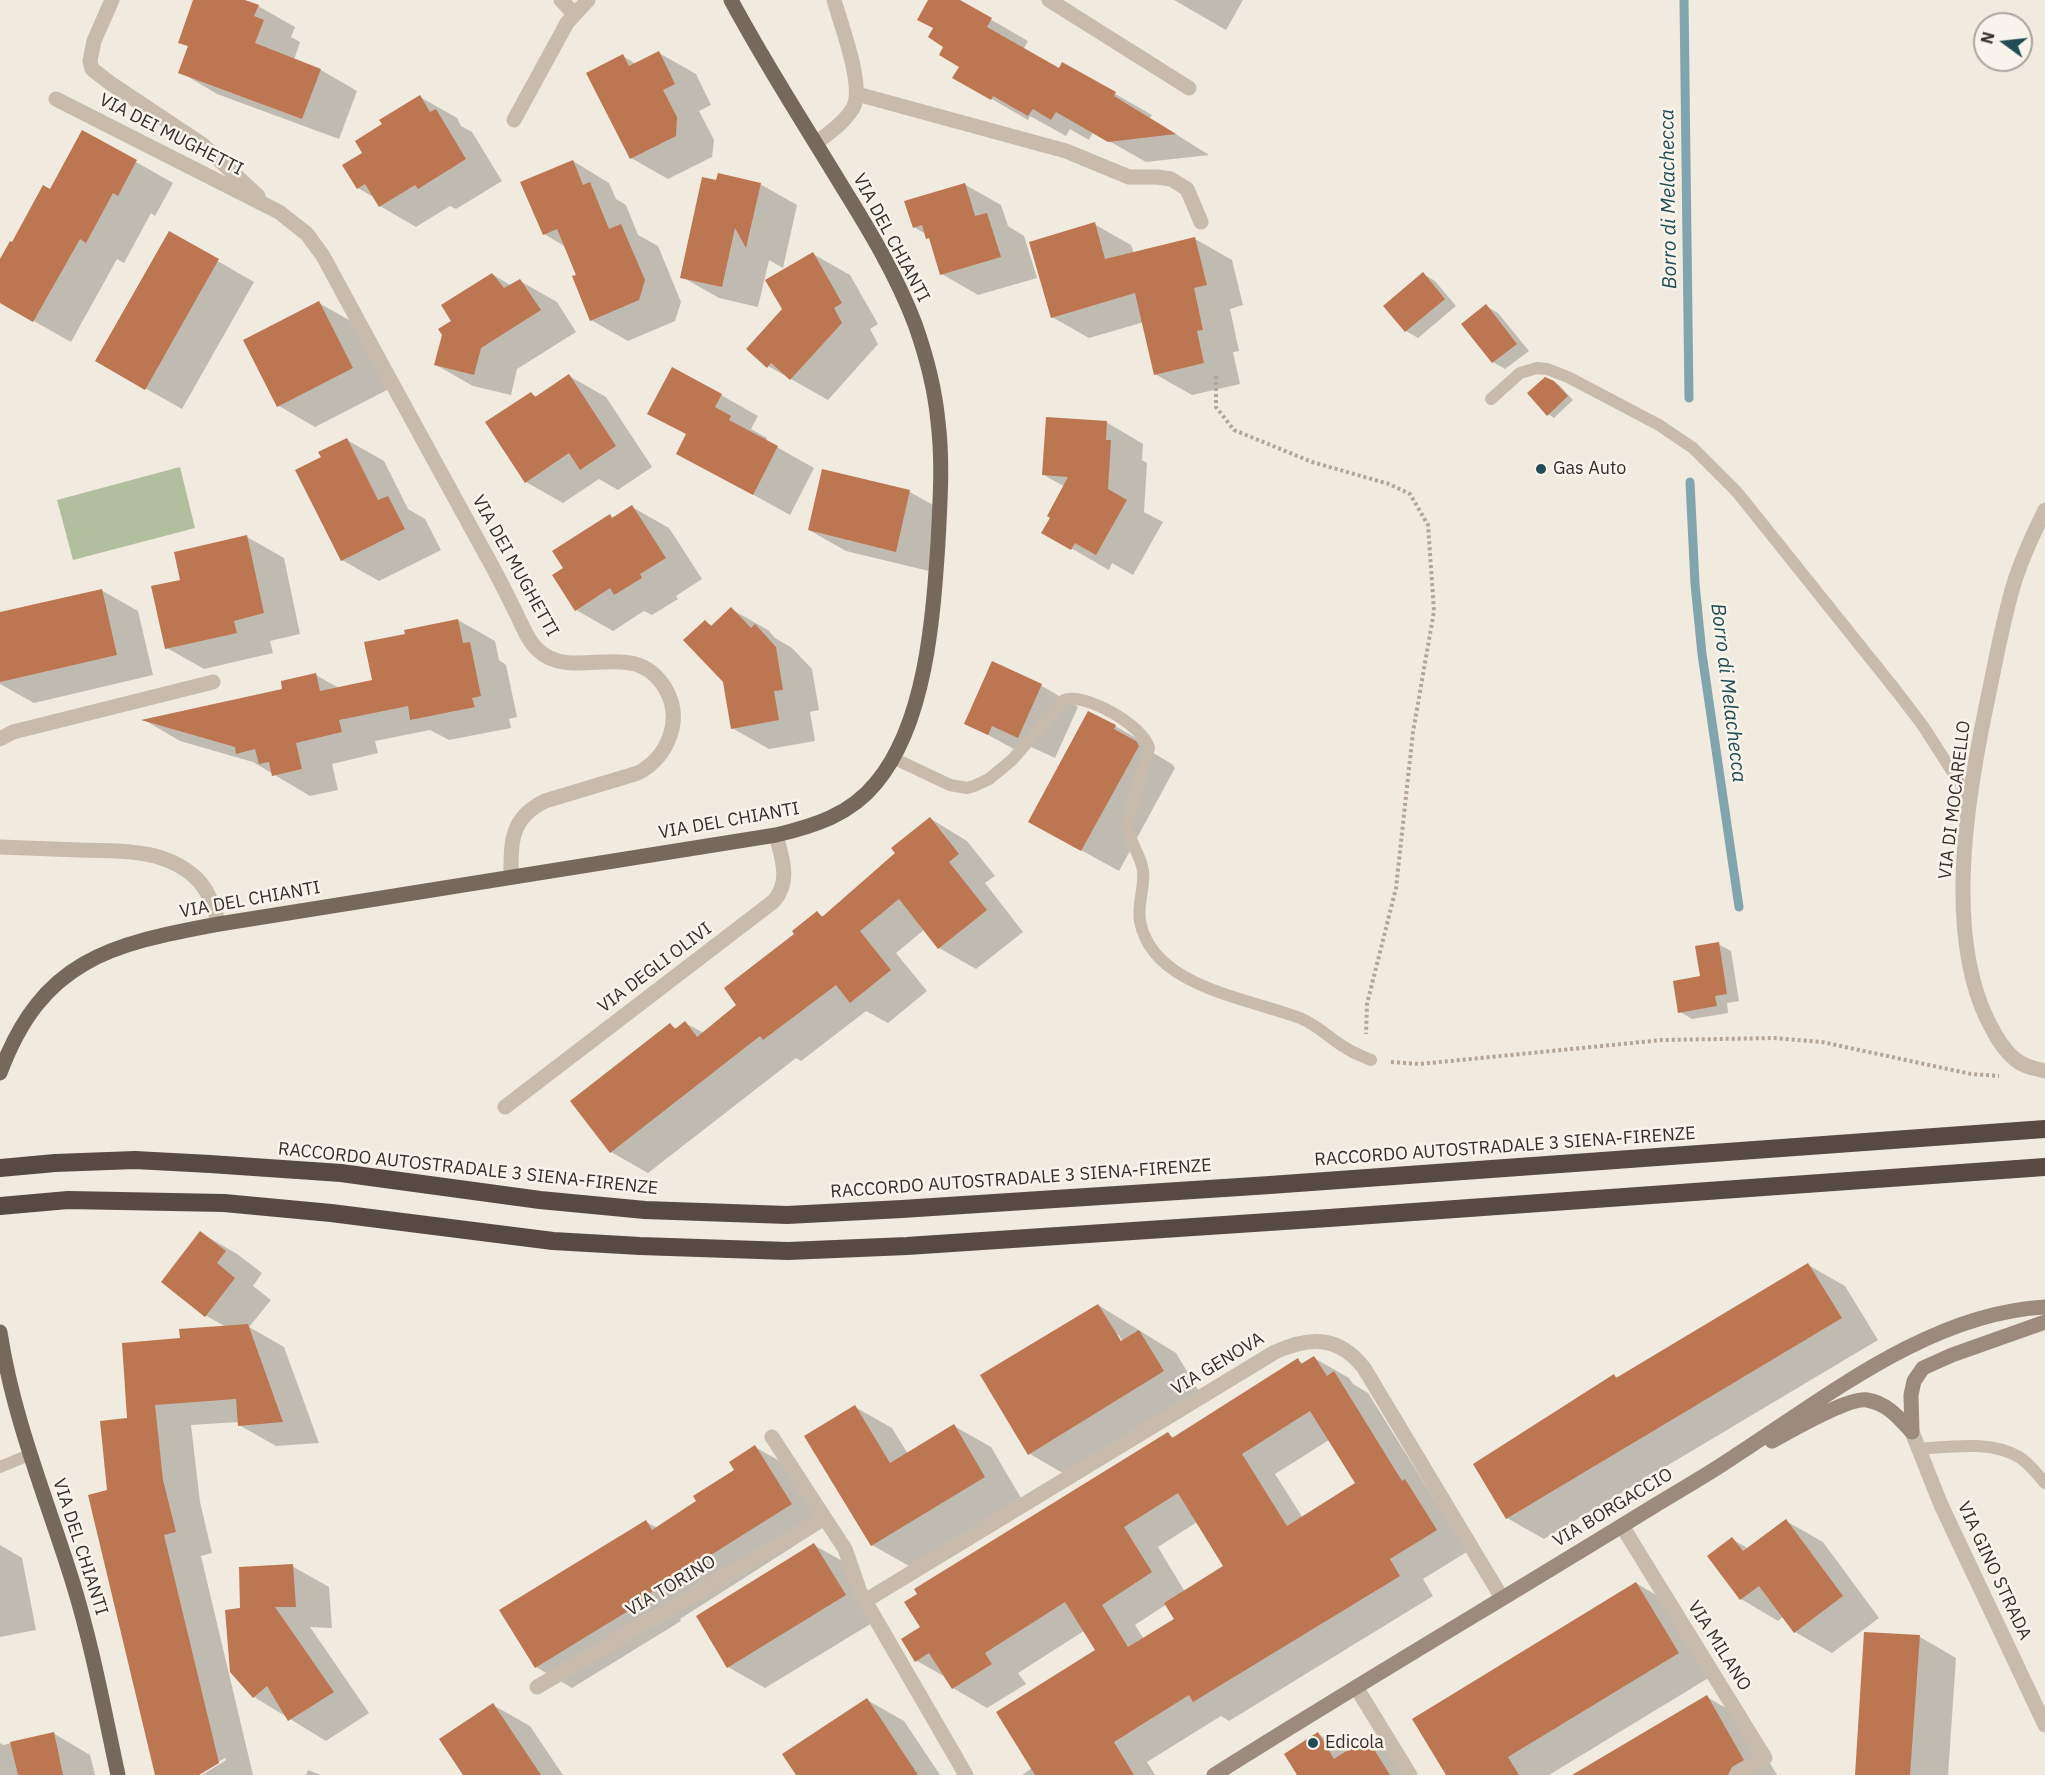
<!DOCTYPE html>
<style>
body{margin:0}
#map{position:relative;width:2045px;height:1775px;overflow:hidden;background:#f1eade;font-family:"IBM Plex Sans",sans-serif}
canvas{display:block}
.north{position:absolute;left:1973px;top:12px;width:60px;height:60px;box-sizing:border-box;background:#f9f4eb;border:2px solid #aba59e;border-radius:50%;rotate:285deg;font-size:16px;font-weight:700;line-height:24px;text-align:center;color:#362f2a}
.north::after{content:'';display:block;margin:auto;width:21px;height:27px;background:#224c55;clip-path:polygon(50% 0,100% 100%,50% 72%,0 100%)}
</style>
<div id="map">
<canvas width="2045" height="1775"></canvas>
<div class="north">N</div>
</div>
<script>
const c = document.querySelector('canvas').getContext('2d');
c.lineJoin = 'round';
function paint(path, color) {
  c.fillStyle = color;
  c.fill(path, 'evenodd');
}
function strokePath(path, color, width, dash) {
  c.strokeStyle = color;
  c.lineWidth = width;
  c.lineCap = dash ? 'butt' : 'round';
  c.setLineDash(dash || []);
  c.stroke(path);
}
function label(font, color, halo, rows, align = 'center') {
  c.font = font + ' "IBM Plex Sans",sans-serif';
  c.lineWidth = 5;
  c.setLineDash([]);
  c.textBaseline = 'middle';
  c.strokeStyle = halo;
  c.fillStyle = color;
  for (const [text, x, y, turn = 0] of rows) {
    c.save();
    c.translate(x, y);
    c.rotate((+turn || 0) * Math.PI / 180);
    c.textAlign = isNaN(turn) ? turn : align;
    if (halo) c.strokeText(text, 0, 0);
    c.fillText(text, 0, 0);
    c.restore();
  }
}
const green = new Path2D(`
 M180,467L195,528L73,560L57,500Z`);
const shadow = new Path2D(`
 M195,0H241L258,6L295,27L291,37L300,42L294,60L321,70L357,91L339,139L217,94L180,72L189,47L180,42Z
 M930,0H957L1028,41L1023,50L1059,70L1063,64L1152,115L1150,118L1209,155L1146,162L1093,132L1089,140L1070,129L1066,136L1030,116L1028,120L954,77L961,66L935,28Z
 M1174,0H1243L1226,30Z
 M659,53L696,74L711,105L699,111L714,140L712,157L668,179L631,158L623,56L636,64Z
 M420,97L457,118L461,126L472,132L502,181L456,209L450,206L416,227L380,206L375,198L358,188L364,154L384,125Z
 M83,132L173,183L155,216L151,213L124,263L117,259L71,342L0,302V262L51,191Z
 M573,161L609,183L616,199L626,205L638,235L658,246L681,302L675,321L628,341L591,320L578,275L566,247L544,234Z
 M717,182L760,184L797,205L783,268L769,260L758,307L719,298L682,277Z
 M964,184L1001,205L1008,226L1024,236L1037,278L978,295L942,274L931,240L927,235L914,227Z
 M1094,224L1131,245L1134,253L1195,239L1232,260L1243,305L1230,309L1239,351L1233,352L1240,384L1192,395L1155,374L1144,322L1089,338L1052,317Z
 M169,233L254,282L182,409L97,361Z
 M813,254L850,275L878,324L870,329L878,344L828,400L768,366Z
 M492,274L512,286L520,281L557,302L576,332L517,369L511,395L473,386L436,365L444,335L453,321Z
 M1423,274L1435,281L1456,306L1418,338L1406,331Z
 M319,303L356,324L389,389L315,427L279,406Z
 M1486,306L1498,313L1529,351L1505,369L1493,362Z
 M569,376L606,397L652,467L618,490L599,479L563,503L526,482L531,394L538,397Z
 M1554,382L1560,386L1573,400L1554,418L1548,414Z
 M721,395L758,416L751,429L767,438L766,441L814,468L790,515L678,453L688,435L649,413Z
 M1106,422L1143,444L1142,460L1147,463L1144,512L1163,522L1133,575L1112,563L1109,570L1043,532L1065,487L1044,475Z
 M347,440L384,461L408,509L425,519L441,550L379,581L342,560L323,458Z
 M823,471L910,492L947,513L933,572L846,551L809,530Z
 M632,507L669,528L702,579L676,596L678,599L652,615L644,611L613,631L576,610L565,569L610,516L614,518Z
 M247,537L284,558L300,634L270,641L273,653L204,669L167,648L182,581Z
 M101,590L138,611L153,675L34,703L0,684V614Z
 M731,609L768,630L775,638L792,648L812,669L819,710L810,712L815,741L769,749L732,728L724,681L705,622L713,626Z
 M458,620L495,641L499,660L506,665L517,717L509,719L511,728L449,740L430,730L375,741L378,753L332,764L338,790L310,796L253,762L180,741L146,721L284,690L316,675L339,688L373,682L406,636Z
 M993,663L1042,686L1078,707L1055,758L1029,746L1025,755L966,723Z
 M1115,726L1152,747L1150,751L1172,764L1175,768L1119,871L1030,822Z
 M931,819L967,841L995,876L985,883L1023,932L976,969L939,948L925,929L896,953L927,991L888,1023L866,1011L801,1061L796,1058L648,1173L611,1152L572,1102L670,1025L677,1029L685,1023L704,1033L738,1005L796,934L817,913L824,917L897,854Z
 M1718,944L1731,951L1739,1001L1727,1003L1728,1013L1692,1019L1680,1012L1702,977Z
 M201,1233L237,1254L262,1273L253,1286L271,1300L249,1327L284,1347L319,1443L276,1446L239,1425V1422L191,1425L200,1502L212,1553L201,1556L253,1775H202L226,1760L225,1758L196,1775H157L108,1492L128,1419L182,1340L226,1327L205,1315Z
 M1808,1265L1845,1286L1878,1340L1544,1539L1507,1518L1614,1376L1618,1378Z
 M1098,1305L1176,1353L1200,1393L1066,1475L1030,1454ZM1116,1335H1119L1126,1347L1124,1348Z
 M1314,1358L1349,1378L1353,1384L1368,1393L1433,1497L1470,1550L1423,1579L1433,1596L1229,1721L1221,1716L1147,1762L1155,1775H1022L1032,1768L1097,1651L1084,1631L1018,1673L1026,1684L987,1708L953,1688L947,1678L917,1661L922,1628L1168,1434L1174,1438L1298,1360L1304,1364ZM1329,1440L1357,1484L1303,1518L1275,1474ZM1197,1522L1225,1567L1185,1592L1158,1547ZM1167,1604L1176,1619L1144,1639L1135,1625Z
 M855,1407L892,1428L908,1454L954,1426L991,1447L1021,1498L909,1566L872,1545Z
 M755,1447L792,1468L827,1525L680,1619L681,1621L572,1688L536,1667L646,1522L658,1528L698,1502L736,1470Z
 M1786,1521L1823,1542L1879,1618L1832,1653L1795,1632L1784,1616L1778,1621L1741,1599L1732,1539L1749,1549Z
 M0,1545L22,1558L36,1630L0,1637Z
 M814,1545L851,1566L882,1617L765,1688L728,1667Z
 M292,1566L329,1587L332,1628L310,1627L369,1713L326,1741L254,1697L242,1609Z
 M1636,1583L1673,1605L1715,1674L1549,1775H1448Z
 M1920,1637L1956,1658L1948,1775H1856Z
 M1707,1697L1743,1718L1777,1775H1575Z
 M867,1700L904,1721L940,1775H797Z
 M493,1705L530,1726L563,1775H465Z
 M53,1733L90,1755L95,1775H0V1743L3,1745Z
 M1318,1734L1348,1751L1367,1740L1403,1761L1412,1775H1299Z
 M308,1770L321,1775H306Z`);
const stream = new Path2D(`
 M1684,0L1689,398
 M1690,482L1695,584L1702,654L1739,907`);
const building = new Path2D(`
 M193,0H245L259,5L254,16L264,20L255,43L321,69L302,119L178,73L188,46L178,43Z
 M928,0H960L992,18L987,27L1059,68L1062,62L1116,92L1114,96L1176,134L1108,142L1056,112L1051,120L1033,109L1028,116L993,96L991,100L952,78L959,67L939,55L943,47L928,37L933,28L917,20Z
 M659,51L675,84L663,90L677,117L676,136L630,159L586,73L623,54L629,66Z
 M420,95L430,112L436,109L466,159L418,189L415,185L379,207L365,184L357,189L342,165L362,153L355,141L382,124L379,120Z
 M82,130L137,160L118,196L113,193L86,243L80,239L33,322L0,303V259L10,241L12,242L43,185L50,189Z
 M573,160L583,185L590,182L609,229L621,224L645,280L639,300L590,321L572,276L576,275L557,229L543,235L520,182Z
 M718,173L761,183L746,248L735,228L722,287L680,278L702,177L716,180Z
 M965,183L975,216L987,213L1001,257L940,275L929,238L926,239L922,225L913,228L904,201Z
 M1095,222L1105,259L1195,237L1207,285L1194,288L1203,330L1197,331L1204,363L1154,375L1135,293L1051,318L1029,242Z
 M169,231L219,259L145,390L95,361Z
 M813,252L842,303L834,308L842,323L790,380L771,363L767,368L746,349L782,309L765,280Z
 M1423,272L1445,299L1405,332L1383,306Z
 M492,273L504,288L520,279L541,310L481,348L474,375L434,365L442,335L438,329L451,321L441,305Z
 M319,301L353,368L277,407L243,340Z
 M1486,304L1517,344L1492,363L1461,324Z
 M672,367L722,394L715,407L731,416L729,420L778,446L753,495L676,454L686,434L647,414Z
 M569,374L616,446L580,470L569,453L525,483L485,422L531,392L535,397Z
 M1545,377L1554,381L1568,396L1547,416L1527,393Z
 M1046,417L1107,421L1106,440H1111L1108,489L1127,500L1096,555L1075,543L1071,550L1041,533L1050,518L1047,516L1068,477L1042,475Z
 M347,438L378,500L388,496L405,529L341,561L295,470L321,457L318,452Z
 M822,469L910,490L896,552L808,530Z
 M632,505L666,558L640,574L642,578L614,595L610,588L575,611L552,575L563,568L552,551L610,514L612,518Z
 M247,535L264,613L234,621L237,633L165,649L151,586L180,580L174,552Z
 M102,589L117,655L0,682V612Z
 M731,607L751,628L755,624L776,647L783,690L774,691L779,720L731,729L723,682L683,640L705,620L711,626Z
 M458,619L463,643L470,642L481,696L472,698L475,707L410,720L408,706L339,720L342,732L296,743L302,769L272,776L269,762L259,764L255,749L236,754L235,747L141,720L282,689L281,681L316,673L320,691L372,680L364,642L405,634L404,630Z
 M992,661L1042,684L1018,738L992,726L988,735L964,724Z
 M1088,711L1116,725L1114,729L1136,741L1139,746L1081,851L1028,822Z
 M930,817L959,854L949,862L987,910L938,949L899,899L860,931L891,970L850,1003L836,985L763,1040L760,1036L610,1153L570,1101L670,1023L675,1029L685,1021L697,1037L736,1005L724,988L794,934L792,931L817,911L822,917L895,853L891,848Z
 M1719,942L1727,994L1715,996L1717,1006L1678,1013L1673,981L1700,976L1695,946Z
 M200,1231L226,1251L217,1263L235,1278L205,1317L161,1282Z
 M1808,1263L1842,1318L1506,1519L1473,1464L1614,1374L1616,1378Z
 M1098,1304L1121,1341L1139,1330L1164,1371L1028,1455L980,1375Z
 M248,1324L283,1422L238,1426L236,1399L155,1405L163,1480L176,1532L164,1535L219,1763L199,1775H155L88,1495L107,1490L100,1421L127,1418L122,1343L180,1338L179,1329Z
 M1314,1356L1327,1376L1334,1371L1402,1481L1405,1479L1437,1530L1390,1559L1400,1576L1193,1702L1189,1695L1114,1742L1134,1775H1035L996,1712L1095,1650L1065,1602L985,1653L992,1664L952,1689L929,1653L915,1662L901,1639L920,1627L904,1602L917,1594L914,1589L1168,1432L1172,1438L1298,1358L1301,1364ZM1310,1411L1355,1483L1287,1526L1242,1454ZM1178,1493L1223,1566L1164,1603L1174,1619L1128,1647L1102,1605L1152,1572L1124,1527Z
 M855,1405L890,1463L954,1424L985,1477L871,1546L804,1436Z
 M755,1445L792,1504L644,1597L646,1600L535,1668L499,1610L646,1520L652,1530L696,1501L693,1496L734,1470L729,1462Z
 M1786,1519L1843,1596L1794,1633L1759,1586L1740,1600L1707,1556L1732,1537L1743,1551Z
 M814,1543L846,1595L727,1668L696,1616Z
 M293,1564L296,1607H275L334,1692L288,1721L267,1686L253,1698L230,1672L225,1610L240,1608L239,1567Z
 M1636,1582L1679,1653L1508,1757L1519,1775H1446L1412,1719Z
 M1864,1632L1920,1635L1910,1775H1855Z
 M1707,1695L1744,1760L1732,1767L1728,1775H1572Z
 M867,1698L918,1775H796L782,1754Z
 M493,1703L541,1775H463L439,1739Z
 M54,1732L63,1775H18L10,1742Z
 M1318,1732L1334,1759L1367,1738L1390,1775H1297L1284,1754Z`);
const path = new Path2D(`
 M1216,376V407L1234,430L1312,462L1389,484L1410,494L1428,525L1434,611L1413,732L1396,888L1367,1004L1366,1034
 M1391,1062L1420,1064L1662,1040L1775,1038L1822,1042L1971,1074L1999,1076`);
const service = new Path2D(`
 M1491,399L1520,373L1537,368L1547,369L1568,377L1659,425L1693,448L1737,492L1898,693L1923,726L1970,799
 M893,758L950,785L967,788L974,786L989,779L1012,760L1064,700C1085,692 1144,726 1149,748L1127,824C1128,841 1141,854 1143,871C1145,888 1137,904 1140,921C1152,987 1248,998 1300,1018C1318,1025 1330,1039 1346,1048C1353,1053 1362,1056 1371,1060
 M1918,1449C1949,1447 1990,1440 2019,1457C2029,1463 2037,1474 2045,1483
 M0,1467L29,1455`);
const minor = new Path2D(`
 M112,0L94,41L90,61L92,69L110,83L203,145L258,196
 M561,0L574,14
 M1049,0L1189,88
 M857,94L1066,151L1129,177H1157L1171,179L1187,189L1201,222
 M56,99L279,212L307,234L323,256C377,356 431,455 486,555C497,574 507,595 517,615C523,627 528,641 538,650C574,684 633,635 665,688C684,719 668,757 638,773L545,801C510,818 511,842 511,877
 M514,120L567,23L588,0
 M816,143C829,133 844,123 853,108C865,87 841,25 834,0
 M2045,510C2034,532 2024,554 2016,577C2005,611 1998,648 1991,683C1970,782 1942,924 1987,1019C1995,1034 2002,1049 2016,1060C2024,1067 2034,1068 2045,1071
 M0,739L13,732L213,682
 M0,847C26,848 52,849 79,850C120,851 165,848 197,879C209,891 214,908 219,924
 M505,1107L774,901C791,881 782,858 776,835
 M1912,1432L1941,1505L2045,1725
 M772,1437L845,1549L860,1592L966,1775
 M1622,1526L1765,1758L1738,1775
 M865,1601L1275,1352C1311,1336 1339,1336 1364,1368L1502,1598
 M537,1687L824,1518
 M1356,1687L1410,1775`);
const secondary = new Path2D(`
 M1912,1432L1911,1395L1914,1381L1923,1368L1952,1355L2045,1322
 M1772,1441C1791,1431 1848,1397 1867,1400C1887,1403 1899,1418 1912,1432
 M1214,1775C1360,1683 1508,1596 1654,1506C1680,1490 1707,1475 1732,1458C1825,1398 1930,1313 2045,1307`);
const primary = new Path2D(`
 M0,1073C42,960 110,944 219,924L776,835C814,826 850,815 876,783C926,723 933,618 938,543C940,503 943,462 938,422C935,389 926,355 915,324C896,274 868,228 840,183C803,122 764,62 731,0
 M0,1332C13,1418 46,1497 72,1580C92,1644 104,1710 118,1775`);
const motorway = new Path2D(`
 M0,1168L55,1163L135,1160L210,1164L341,1173L540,1200L645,1210L787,1215L902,1209L1270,1185L2045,1129
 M0,1206L68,1200L224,1203L331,1213L553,1241L640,1246L788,1251L907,1246L1329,1218L2045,1167`);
const markers = [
 [1541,469,6,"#224c55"],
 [1313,1743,6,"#224c55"]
];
const streetNames = [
 ["VIA DEI MUGHETTI",171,135,27],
 ["VIA DEL CHIANTI",891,238,62],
 ["VIA DEI MUGHETTI",515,566,61],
 ["VIA DI MOCARELLO",1955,800,-83],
 ["VIA DEL CHIANTI",729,821,-10],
 ["VIA DEL CHIANTI",250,900,-10],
 ["VIA DEGLI OLIVI",655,968,-37],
 ["RACCORDO AUTOSTRADALE 3 SIENA-FIRENZE",1505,1147,-4],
 ["RACCORDO AUTOSTRADALE 3 SIENA-FIRENZE",468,1169,6],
 ["RACCORDO AUTOSTRADALE 3 SIENA-FIRENZE",1021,1179,-4],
 ["VIA GENOVA",1218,1364,-31],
 ["VIA BORGACCIO",1613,1508,-31],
 ["VIA DEL CHIANTI",80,1547,72],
 ["VIA GINO STRADA",1994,1571,65],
 ["VIA TORINO",671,1586,-31],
 ["VIA MILANO",1719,1646,58]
];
const poiNames = [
 ["Gas Auto",1553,469],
 ["Edicola",1325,1743]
];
const waterNames = [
 ["Borro di Melachecca",1669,199,-91],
 ["Borro di Melachecca",1728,693,83]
];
paint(green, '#b1bf9f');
paint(shadow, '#0003');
strokePath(stream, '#80a5ac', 9);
paint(building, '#bc7651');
strokePath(path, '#b4a695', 4, [3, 3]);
strokePath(service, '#c8bbab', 12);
strokePath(minor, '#c8bbab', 15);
strokePath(secondary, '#9c8b7d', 15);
strokePath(primary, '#77685c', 15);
strokePath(motorway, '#574a42', 18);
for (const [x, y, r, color] of markers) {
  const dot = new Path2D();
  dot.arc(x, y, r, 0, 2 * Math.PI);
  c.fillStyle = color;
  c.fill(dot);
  strokePath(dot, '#f9f4eb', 2);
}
label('18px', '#362f2a', '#f9f4eb', streetNames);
label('18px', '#362f2a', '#f9f4eb', poiNames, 'left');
label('italic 20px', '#224c55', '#f9f4eb', waterNames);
</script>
